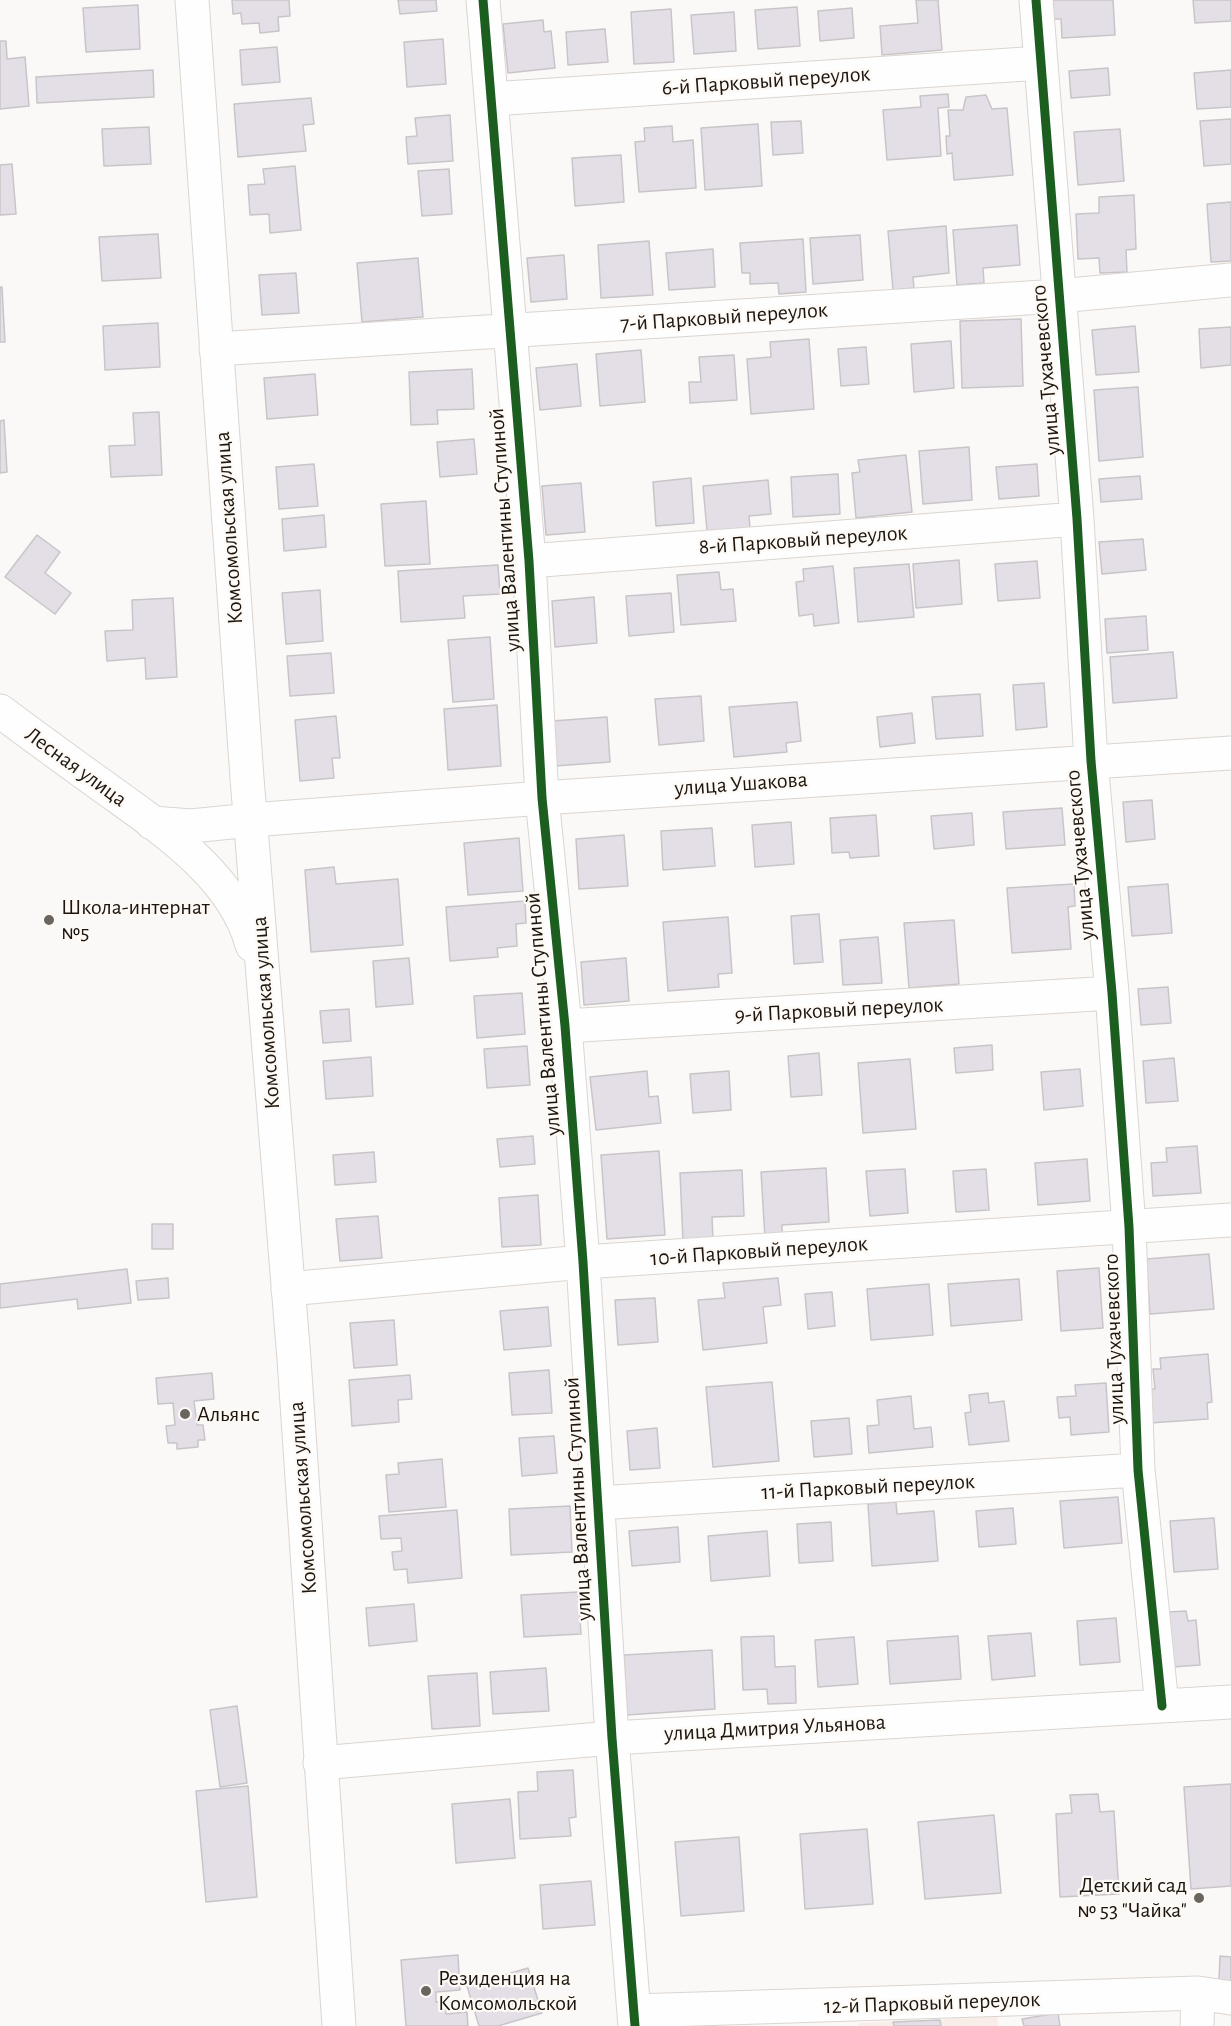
<!DOCTYPE html>
<meta charset="utf-8">
<style>
body{margin:0}
canvas{display:block;background:#fbf9f7}
</style>
<canvas width="1231" height="2026"></canvas>
<script>
const c = document.querySelector('canvas').getContext('2d');
c.lineJoin = 'round';
function paint(path, color) {
  c.fillStyle = color;
  c.fill(path, 'evenodd');
}
function strokePath(path, color, width, dash) {
  c.strokeStyle = color;
  c.lineWidth = width;
  c.lineCap = dash ? 'butt' : 'round';
  c.setLineDash(dash || []);
  c.stroke(path);
}
function label(font, color, halo, rows, align = 'center') {
  c.font = font + ' "Alegreya Sans",sans-serif';
  c.lineWidth = 4.5;
  c.setLineDash([]);
  c.textBaseline = 'middle';
  c.strokeStyle = halo;
  c.fillStyle = color;
  for (const [text, x, y, turn = 0] of rows) {
    c.save();
    c.translate(x, y);
    c.rotate((+turn || 0) * Math.PI / 180);
    c.textAlign = isNaN(turn) ? turn : align;
    if (halo) c.strokeText(text, 0, 0);
    c.fillText(text, 0, 0);
    c.restore();
  }
}
const medical = new Path2D(`
 M996,2013L999,2026H858V2023L940,2020Z`);
const building = new Path2D(`
 M232,0H289L290,16L278,17L279,31L260,33L259,23L242,24L241,13L233,14Z
 M398,0H436L437,11L400,14Z
 M916,0H938L942,50L882,55L880,26L918,23Z
 M1050,0H1113L1115,35L1062,38L1061,19H1052Z
 M1193,0H1231V21L1195,23Z
 M138,5L140,49L86,52L83,8Z
 M797,7L800,46L758,49L755,10Z
 M852,8L854,38L820,41L818,11Z
 M671,9L674,62L634,64L631,12Z
 M734,12L736,51L694,54L691,15Z
 M543,20L544,32L551,31L555,68L508,73L503,24Z
 M605,29L608,62L568,65L566,32Z
 M443,39L446,84L407,87L404,42Z
 M0,41H6L7,59L25,57L29,106L0,109Z
 M277,47L280,82L242,85L240,50Z
 M1108,68L1110,95L1071,98L1069,71Z
 M153,70L154,97L37,103L36,77Z
 M1231,70V107L1197,109L1194,73Z
 M948,94L949,107L938,108L941,156L887,160L883,110L921,107L920,96Z
 M986,95L992,109L1007,108L1013,175L954,180L952,153L947,154L946,136H950L948,110H963L966,97Z
 M311,98L314,124L303,125L306,151L238,157L234,104Z
 M450,115L453,161L408,164L406,137L417,136L415,118Z
 M1231,119V164L1204,166L1200,121Z
 M801,121L803,153L773,155L771,122Z
 M758,124L762,186L705,190L701,128Z
 M672,126L673,142L693,140L696,188L639,192L635,142L645,141L644,128Z
 M149,127L151,164L104,166L102,129Z
 M1120,129L1124,181L1078,185L1074,132Z
 M621,155L624,202L575,206L572,158Z
 M12,164L16,214L0,215V165Z
 M295,166L301,230L270,233L269,214L250,215L248,185L265,184L263,169Z
 M449,169L452,214L422,216L418,171Z
 M1134,195L1136,249L1126,250L1127,272L1100,273L1099,258L1078,259L1076,214L1099,213V197Z
 M1231,202V261L1211,262L1207,204Z
 M1017,225L1020,265L983,268L984,283L957,285L953,230Z
 M946,226L949,273L913,277L914,288L893,290L888,231Z
 M158,234L161,278L102,281L99,237Z
 M860,235L863,280L813,284L810,238Z
 M803,239L806,292L779,294L778,283L750,284V273H742L740,243Z
 M649,241L653,295L601,298L598,245Z
 M713,249L715,287L669,290L666,253Z
 M564,255L567,299L531,302L527,258Z
 M418,258L423,317L362,322L357,263Z
 M296,273L299,313L262,315L259,275Z
 M0,287H2L5,342H0Z
 M1021,319L1023,386L962,388L960,321Z
 M158,323L160,367L105,370L103,326Z
 M1135,326L1139,372L1096,375L1092,330Z
 M1231,327V365L1201,368L1199,329Z
 M809,339L814,409L751,414L747,359L771,357L770,342Z
 M951,341L954,388L914,392L911,344Z
 M866,347L869,384L841,386L838,349Z
 M641,350L645,402L600,406L596,354Z
 M734,355L737,400L690,403L689,382H701L699,357Z
 M577,364L581,406L540,410L536,368Z
 M472,369L474,409L437,410L438,424L411,425L409,372Z
 M315,374L318,415L267,419L264,378Z
 M1138,387L1143,457L1099,461L1094,390Z
 M159,412L162,475L111,477L109,446L135,445L133,413Z
 M4,420L7,472L0,473V421Z
 M474,439L477,474L440,477L437,442Z
 M969,447L972,500L923,504L919,451Z
 M906,455L912,512L856,518L852,473L860,472L858,460Z
 M314,464L318,506L279,509L276,467Z
 M1037,464L1039,496L999,499L996,467Z
 M838,474L840,514L793,517L791,477Z
 M1140,476L1142,499L1101,502L1099,479Z
 M691,478L694,523L656,526L653,482Z
 M768,480L771,514L749,516L750,528L707,531L703,486Z
 M581,483L585,532L546,535L542,486Z
 M426,501L430,564L385,566L381,504Z
 M324,515L326,547L284,551L282,519Z
 M37,535L60,552L45,573L71,593L55,614L5,577Z
 M1143,539L1146,570L1102,574L1099,542Z
 M959,560L962,604L916,608L913,564Z
 M1037,561L1040,598L998,601L995,564Z
 M909,564L914,617L858,622L854,568Z
 M498,565L500,594L463,596L465,618L401,622L398,571Z
 M833,566L839,623L814,626L813,614L799,616L796,582L804,581L803,569Z
 M719,572L721,590L733,589L736,621L681,625L677,575Z
 M320,590L323,641L286,644L282,593Z
 M671,593L674,632L629,636L626,596Z
 M594,597L597,643L555,647L552,601Z
 M173,598L177,677L146,679L145,658L107,661L105,631L133,630L132,600Z
 M1146,616L1148,650L1107,653L1105,619Z
 M490,637L494,699L453,702L448,640Z
 M1173,652L1177,698L1113,703L1110,657Z
 M331,653L334,693L290,696L287,656Z
 M1044,683L1047,727L1016,730L1013,685Z
 M980,694L983,736L936,739L932,697Z
 M701,696L704,741L659,745L655,699Z
 M797,702L801,741L786,743L787,752L734,757L729,707Z
 M497,705L501,766L448,770L444,709Z
 M912,713L915,743L880,747L877,717Z
 M336,716L340,758H332L334,778L300,781L295,720Z
 M607,717L610,762L555,766L552,721Z
 M1152,800L1155,839L1126,842L1123,802Z
 M1062,808L1065,845L1006,849L1003,812Z
 M972,813L974,845L934,849L931,816Z
 M876,815L879,856L850,858L849,852L832,853L830,818Z
 M791,822L794,864L755,867L752,825Z
 M712,828L715,866L663,870L661,831Z
 M624,835L628,886L579,889L576,839Z
 M519,838L523,891L468,895L464,843Z
 M334,867L336,884L398,879L403,945L311,952L305,870Z
 M1074,884L1075,906L1068,907L1071,949L1012,953L1007,888Z
 M1168,884L1172,933L1132,936L1128,887Z
 M525,901L526,923L516,924L517,946L497,948L498,957L450,961L446,907Z
 M819,914L823,962L794,964L791,916Z
 M728,917L732,973L718,974L719,987L668,991L663,922Z
 M954,920L959,984L909,988L904,923Z
 M878,937L882,983L843,985L840,940Z
 M409,958L413,1004L376,1007L373,961Z
 M626,958L629,1001L584,1005L581,962Z
 M1168,987L1171,1023L1141,1025L1138,989Z
 M522,993L525,1034L477,1038L474,996Z
 M349,1009L351,1041L323,1043L320,1011Z
 M992,1045L993,1070L956,1073L954,1048Z
 M527,1046L530,1085L487,1088L484,1049Z
 M819,1053L822,1095L791,1097L788,1056Z
 M371,1057L373,1096L326,1099L323,1061Z
 M1174,1058L1178,1101L1146,1103L1143,1061Z
 M910,1059L916,1129L863,1133L858,1063Z
 M1080,1069L1083,1106L1044,1110L1041,1072Z
 M647,1071L649,1097L658,1096L661,1123L596,1130L590,1077Z
 M729,1071L731,1110L693,1113L690,1074Z
 M533,1136L535,1164L500,1167L497,1139Z
 M1197,1146L1201,1193L1153,1196L1151,1163L1167,1162L1166,1148Z
 M659,1151L665,1235L607,1239L601,1155Z
 M374,1152L376,1182L335,1185L333,1155Z
 M1087,1159L1090,1201L1038,1205L1035,1163Z
 M826,1168L829,1222L782,1225V1237L765,1238L761,1172Z
 M905,1169L908,1213L870,1216L866,1171Z
 M986,1169L989,1210L956,1212L953,1171Z
 M742,1170L744,1216L712,1217L713,1240L683,1242L680,1173Z
 M538,1195L541,1245L502,1247L499,1198Z
 M378,1216L382,1258L340,1261L336,1219Z
 M152,1224H173V1249H152Z
 M1209,1254L1214,1309L1150,1314L1146,1259Z
 M1099,1268L1103,1328L1061,1331L1057,1271Z
 M127,1269L131,1303L78,1309L77,1299L0,1308V1284Z
 M168,1278L169,1298L138,1300L136,1281Z
 M778,1278L781,1305L763,1307L767,1343L703,1350L698,1300L725,1298L723,1283Z
 M1019,1279L1022,1320L951,1326L948,1284Z
 M929,1284L933,1335L871,1340L867,1289Z
 M832,1292L835,1326L808,1329L805,1294Z
 M655,1298L658,1342L618,1345L615,1300Z
 M548,1307L551,1346L504,1350L500,1311Z
 M394,1320L397,1365L354,1368L350,1323Z
 M1208,1354L1212,1402L1207,1403L1208,1419L1150,1423L1147,1389H1155L1153,1369H1161L1160,1358Z
 M549,1370L552,1413L512,1415L509,1373Z
 M212,1373L214,1399L194,1401L197,1425H203L205,1440H198V1447L177,1449V1443H168L166,1426L175,1425L173,1403L158,1404L156,1378Z
 M410,1375L412,1399L398,1400L399,1422L352,1426L349,1380Z
 M772,1382L779,1461L713,1467L706,1387Z
 M1106,1383L1109,1432L1071,1435L1070,1417L1059,1418L1057,1397L1076,1396L1075,1385Z
 M988,1393L989,1403L1004,1401L1009,1441L969,1445L965,1413L971,1412L969,1395Z
 M911,1396L914,1429L931,1427L933,1447L869,1453L867,1426L879,1425L877,1400Z
 M849,1418L852,1454L814,1457L811,1421Z
 M657,1428L660,1468L630,1470L627,1431Z
 M554,1436L557,1473L522,1476L519,1438Z
 M442,1459L446,1507L389,1512L386,1475L399,1474L398,1463Z
 M1118,1497L1122,1543L1064,1548L1060,1501Z
 M896,1502L897,1514L934,1511L938,1561L872,1566L868,1504Z
 M570,1506L572,1552L511,1555L509,1509Z
 M1013,1508L1016,1544L979,1547L976,1511Z
 M457,1510L462,1578L408,1583L407,1569L394,1570L392,1552L402,1551L401,1538L381,1539L379,1516Z
 M1214,1518L1218,1569L1174,1572L1170,1521Z
 M831,1522L833,1561L799,1563L797,1524Z
 M678,1527L680,1562L632,1566L629,1531Z
 M767,1531L770,1576L711,1581L708,1536Z
 M578,1592L581,1634L524,1637L521,1595Z
 M414,1604L417,1641L369,1646L366,1608Z
 M1186,1611L1188,1621L1196,1620L1200,1665L1172,1667L1168,1612Z
 M1116,1618L1120,1662L1080,1665L1077,1621Z
 M1031,1633L1035,1676L992,1680L988,1636Z
 M774,1636L775,1667L795,1666L796,1703L768,1704L767,1689L743,1690L741,1637Z
 M958,1636L961,1679L890,1684L887,1641Z
 M854,1637L858,1684L818,1687L815,1640Z
 M712,1650L715,1709L627,1715L624,1655Z
 M546,1668L549,1711L493,1714L490,1672Z
 M477,1673L480,1726L432,1729L428,1676Z
 M237,1706L247,1783L220,1787L210,1710Z
 M573,1770L576,1817L569,1818L571,1836L520,1839L518,1792L538,1791L537,1772Z
 M1231,1784V1886L1191,1889L1184,1787Z
 M248,1786L257,1897L206,1902L196,1791Z
 M1098,1794L1100,1812L1114,1811L1119,1894L1060,1897L1056,1814L1072,1813L1070,1795Z
 M510,1799L515,1858L456,1863L452,1804Z
 M994,1815L1001,1893L925,1899L918,1822Z
 M867,1829L873,1904L805,1909L800,1834Z
 M739,1837L744,1911L681,1916L675,1842Z
 M591,1881L595,1925L543,1929L540,1885Z
 M458,1955L460,1990L436,1992V2002L445,2001L446,2014L467,2012L468,2026H406L401,1960Z
 M1220,1956L1231,1957V1981L1219,1980Z
 M528,1968L542,2013L498,2026H479L467,1986Z
 M1058,2013L1060,2026H1024L1022,2019Z
 M940,2020L941,2026H894L893,2022Z`);
const minor = new Path2D(`
 M483,0L529,561L542,798L565,1026L583,1262L612,1738L635,2026
 M1036,0L1077,519L1091,761L1112,993L1129,1227L1138,1470L1162,1706
 M491,99L1041,63
 M216,349L1059,296L1231,280
 M529,561L1077,519
 M251,820L542,798L1231,753
 M565,1026L1112,993
 M288,1289L583,1262L1231,1220
 M598,1503L1138,1470
 M320,1763L612,1738L1231,1702
 M634,2011L1198,1993L1231,1998
 M1197,2026L1198,1993`);
const major = new Path2D(`
 M192,0L247,778L294,1359L339,2026
 M0,711C35,737 69,762 104,787C159,827 234,875 252,945
 M152,823L191,826L251,820`);
const cycleway = new Path2D(`
 M483,0L529,561L542,798L565,1026L583,1262L612,1738L635,2026
 M1036,0L1077,519L1091,761L1112,993L1129,1227L1138,1470L1162,1706`);
const markers = [
 [49,920,6,"#6b6560"],
 [185,1414,6,"#6b6560"],
 [1199,1898,6,"#6b6560"],
 [426,1991,6,"#6b6560"]
];
const streetNames = [
 ["6-й Парковый переулок",766,81,-4],
 ["7-й Парковый переулок",724,317,-4],
 ["улица Тухачевского",1046,370,-95],
 ["Комсомольская улица",229,528,-94],
 ["улица Валентины Ступиной",505,530,-94],
 ["8-й Парковый переулок",803,540,-4],
 ["Лесная улица",76,767,36],
 ["улица Ушакова",741,784,-4],
 ["улица Тухачевского",1080,855,-95],
 ["9-й Парковый переулок",839,1010,-3],
 ["Комсомольская улица",266,1013,-94],
 ["улица Валентины Ступиной",543,1014,-95],
 ["10-й Парковый переулок",759,1251,-4],
 ["улица Тухачевского",1114,1339,-92],
 ["11-й Парковый переулок",868,1487,-3],
 ["Комсомольская улица",303,1498,-94],
 ["улица Валентины Ступиной",578,1499,-93],
 ["улица Дмитрия Ульянова",775,1728,-3],
 ["12-й Парковый переулок",932,2003,-2]
];
const poiNames = [
 ["Школа-интернат",61,907],
 ["№5",61,932],
 ["Альянс",197,1414],
 ["Детский сад",1187,1885,"right"],
 ["№ 53 \"Чайка\"",1187,1910,"right"],
 ["Резиденция на",438,1978],
 ["Комсомольской",438,2003]
];
paint(medical, '#f9eee7');
paint(building, '#e4dfe6');
strokePath(building, '#c8c5c8', 1.5);
strokePath(minor, '#dad5d0', 35);
strokePath(major, '#dad5d0', 35);
strokePath(minor, '#fefefe', 33);
strokePath(major, '#fefefe', 33);
strokePath(cycleway, '#1b5e20', 9);
for (const [x, y, r, color] of markers) {
  const dot = new Path2D();
  dot.arc(x, y, r, 0, 2 * Math.PI);
  c.fillStyle = color;
  c.fill(dot);
  strokePath(dot, '#fdf9f5', 2);
}
label('22px', '#1d150e', '#fdf9f5', streetNames);
label('22px', '#1d150e', '#fdf9f5', poiNames, 'left');
</script>
